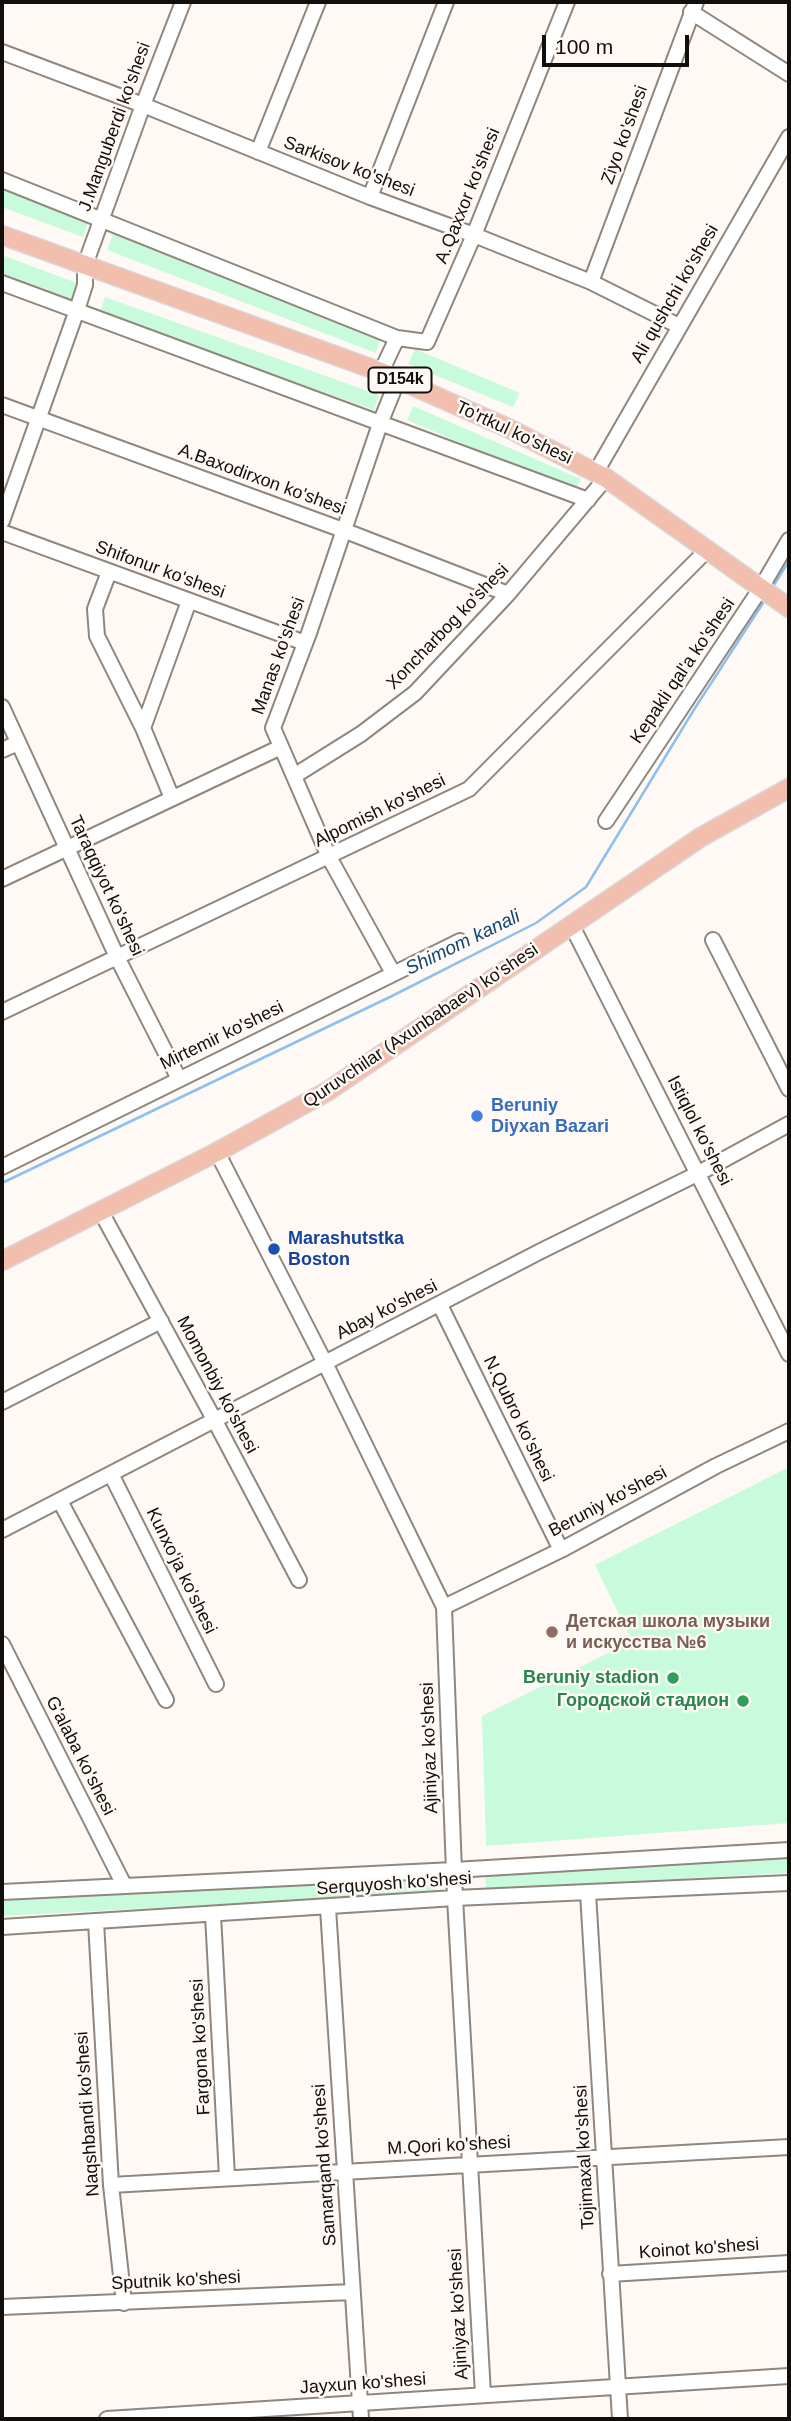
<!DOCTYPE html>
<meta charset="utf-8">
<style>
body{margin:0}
#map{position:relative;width:791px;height:2421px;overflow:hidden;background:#fef9f5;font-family:Arial,sans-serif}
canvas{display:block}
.frame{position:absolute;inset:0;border:4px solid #120e0b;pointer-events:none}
.scale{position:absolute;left:542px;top:35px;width:147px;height:32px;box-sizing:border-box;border:4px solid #120e0b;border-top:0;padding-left:9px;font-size:21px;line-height:24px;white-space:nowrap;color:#120e0b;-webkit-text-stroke:5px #fef9f5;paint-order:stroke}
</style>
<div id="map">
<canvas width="791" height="2421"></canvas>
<div class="frame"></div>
<div class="scale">100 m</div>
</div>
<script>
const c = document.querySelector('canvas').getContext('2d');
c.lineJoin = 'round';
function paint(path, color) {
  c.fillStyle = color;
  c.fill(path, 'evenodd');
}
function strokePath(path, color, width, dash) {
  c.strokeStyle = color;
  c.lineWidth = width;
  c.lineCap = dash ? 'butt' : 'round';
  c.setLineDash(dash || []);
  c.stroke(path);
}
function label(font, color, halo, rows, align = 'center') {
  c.font = font + ' Arial,sans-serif';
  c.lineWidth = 5;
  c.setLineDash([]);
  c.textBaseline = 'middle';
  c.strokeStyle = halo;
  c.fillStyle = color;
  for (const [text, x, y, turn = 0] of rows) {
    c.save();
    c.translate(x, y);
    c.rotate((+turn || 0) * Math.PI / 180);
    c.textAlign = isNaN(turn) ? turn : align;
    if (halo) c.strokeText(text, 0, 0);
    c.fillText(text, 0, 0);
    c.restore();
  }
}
const green = new Path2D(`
 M2,188L89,221L83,237L2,207Z
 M113,234L381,337L376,353L107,250Z
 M2,255L77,283L71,299L2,273Z
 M105,297L379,395L374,410L100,312Z
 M415,349L520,393L513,407L408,364Z
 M413,406L581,479L575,492L407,420Z
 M789,1467V1823L486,1846L482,1716L632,1641L595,1565Z
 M789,1858V1873L486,1889L485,1876Z
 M436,1879L437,1893L2,1916V1900Z`);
const stream = new Path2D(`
 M772,588L789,561
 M2,1183L392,996L536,923L586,887L695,708L765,600`);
const minor = new Path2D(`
 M691,12L789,74
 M2,52L143,105L370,197L474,235L591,282L679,326
 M258,152L318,2
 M2,180L397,338
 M370,197L446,2
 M591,282L696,2
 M2,283L588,500
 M381,372L397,338L427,342L474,235L567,2
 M2,405L343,530L508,594
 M596,472L789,137
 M2,521L77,310L85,285V265L143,105L183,2
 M2,532L305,643
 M109,572L95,609L97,636L143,728L172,798
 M2,707L118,959L179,1079
 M143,728L189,601
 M2,750L18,743
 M294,776L361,734L415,693L508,594L606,478
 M606,821L761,588L789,540
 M2,879L281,747
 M572,926L789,1354
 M713,940L789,1089
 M393,973L329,857L273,728L309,633L381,421L398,379
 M2,1012L469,789L708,549
 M217,1152L325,1363L444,1607L455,1898L483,2394
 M2,1167L460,941
 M100,1210L215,1421L299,1580
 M440,1305L561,1550
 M2,1402L161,1321
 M111,1474L216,1684
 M60,1501L166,1700
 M2,1530L541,1251L699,1173L789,1124
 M444,1607L561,1550L716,1466L789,1431
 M2,1644L124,1885
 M2,1892L454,1870L789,1850
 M588,1893L620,2419
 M328,1908L361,2419
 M213,1915L227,2177
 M96,1922L111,2185L124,2303
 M2,1927L455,1898L789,1883
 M111,2185L789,2147
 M610,2274L789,2263
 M2,2307L352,2292
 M107,2419L789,2376`);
const major = new Path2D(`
 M2,235L381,372L508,428L606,478L789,608
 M2,1261L217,1152L328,1091L701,837L789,788`);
const markers = [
 [477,1116,7,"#3f7fe0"],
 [274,1249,7,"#1a4fb4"],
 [552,1632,7,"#8d6e63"],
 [673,1678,7,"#2e9e5b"],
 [743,1701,7,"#2e9e5b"]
];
const shields = [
 [400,380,63]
];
const shieldNames = [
 ["D154k",400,380]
];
const streetNames = [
 ["J.Manguberdi ko'shesi",115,127,-70],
 ["Ziyo ko'shesi",625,135,-70],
 ["Sarkisov ko'shesi",349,167,21],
 ["A.Qaxxor ko'shesi",468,196,-68],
 ["Ali qushchi ko'shesi",675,294,-60],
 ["To'rtkul ko'shesi",514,433,25],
 ["A.Baxodirxon ko'shesi",262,480,20],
 ["Shifonur ko'shesi",160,570,20],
 ["Xoncharbog ko'shesi",448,627,-46],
 ["Manas ko'shesi",279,656,-70],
 ["Kepakli qal'a ko'shesi",683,671,-56],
 ["Alpomish ko'shesi",380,811,-26],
 ["Taraqqiyot ko'shesi",106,886,65],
 ["Quruvchilar (Axunbabaev) ko'shesi",421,1026,-34],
 ["Mirtemir ko'shesi",222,1036,-26],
 ["Istiqlol ko'shesi",699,1131,63],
 ["Abay ko'shesi",387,1310,-27],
 ["Momonbiy ko'shesi",217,1385,62],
 ["N.Qubro ko'shesi",518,1419,64],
 ["Beruniy ko'shesi",608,1502,-28],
 ["Kunxo'ja ko'shesi",181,1571,64],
 ["Ajiniyaz ko'shesi",430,1748,-92],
 ["G'alaba ko'shesi",80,1756,63],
 ["Serquyosh ko'shesi",394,1884,-4],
 ["Fargona ko'shesi",201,2047,-93],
 ["Naqshbandi ko'shesi",88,2114,-94],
 ["M.Qori ko'shesi",449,2146,-3],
 ["Tojimaxal ko'shesi",585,2157,-93],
 ["Samarqand ko'shesi",325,2165,-94],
 ["Koinot ko'shesi",699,2249,-4],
 ["Sputnik ko'shesi",176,2281,-3],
 ["Ajiniyaz ko'shesi",459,2314,-93],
 ["Jayxun ko'shesi",363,2384,-4]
];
const shopNames = [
 ["Beruniy",491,1106],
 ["Diyxan Bazari",491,1127]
];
const transitNames = [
 ["Marashutstka",288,1239],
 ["Boston",288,1260]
];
const educationNames = [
 ["Детская школа музыки",566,1622],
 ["и искусства №6",566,1643]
];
const leisureNames = [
 ["Beruniy stadion",659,1678],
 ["Городской стадион",729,1701]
];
const waterNames = [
 ["Shimom kanali",463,943,-26]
];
paint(green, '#c8fbdb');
strokePath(stream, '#8dbfef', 2.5);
strokePath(minor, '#90867c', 18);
strokePath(major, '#d9d8d8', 21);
strokePath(minor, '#fff', 14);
strokePath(major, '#f2bfae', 18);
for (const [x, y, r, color] of markers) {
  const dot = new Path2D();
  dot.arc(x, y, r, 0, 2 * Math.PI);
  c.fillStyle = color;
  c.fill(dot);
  strokePath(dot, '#fef9f5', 2.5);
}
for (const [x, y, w] of shields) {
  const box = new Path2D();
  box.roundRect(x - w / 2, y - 12.5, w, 25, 5);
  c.fillStyle = '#fef9f5';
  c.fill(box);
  strokePath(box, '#120e0b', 2);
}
label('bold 16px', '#120e0b', null, shieldNames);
label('18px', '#120e0b', '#fef9f5', streetNames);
label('bold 18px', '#366cbe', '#fef9f5', shopNames, 'left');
label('bold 18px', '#164399', '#fef9f5', transitNames, 'left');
label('bold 18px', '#785e54', '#fef9f5', educationNames, 'left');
label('bold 18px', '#27864d', '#fef9f5', leisureNames, 'right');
label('italic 19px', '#0f4672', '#fef9f5', waterNames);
</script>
